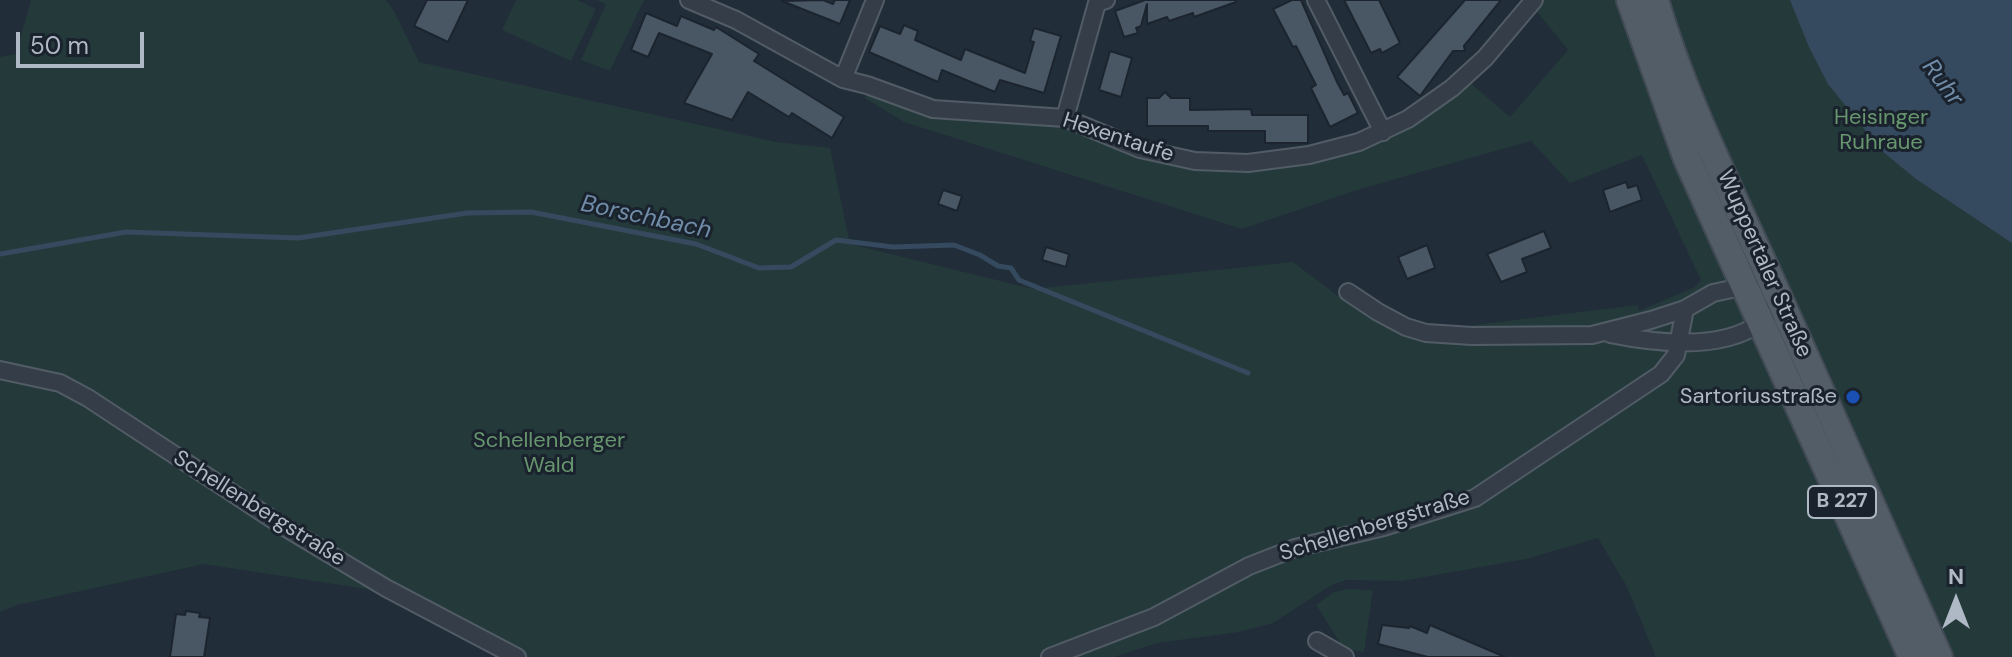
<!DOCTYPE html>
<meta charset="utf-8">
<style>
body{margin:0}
#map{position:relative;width:2012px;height:657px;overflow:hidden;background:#212d38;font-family:"DM Sans",sans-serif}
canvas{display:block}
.north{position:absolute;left:1916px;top:561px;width:80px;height:80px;-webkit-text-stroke:6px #1a232d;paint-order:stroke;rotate:0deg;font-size:22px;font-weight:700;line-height:32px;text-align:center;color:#afb9c5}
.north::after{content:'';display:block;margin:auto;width:28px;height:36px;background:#afb9c5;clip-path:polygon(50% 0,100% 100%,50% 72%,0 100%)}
.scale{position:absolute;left:16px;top:32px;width:128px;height:36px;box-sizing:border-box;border:4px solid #afb9c5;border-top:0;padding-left:10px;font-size:24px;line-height:28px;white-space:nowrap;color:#afb9c5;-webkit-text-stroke:6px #1a232d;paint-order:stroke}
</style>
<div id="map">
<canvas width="2012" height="657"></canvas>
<div class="north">N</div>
<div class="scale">50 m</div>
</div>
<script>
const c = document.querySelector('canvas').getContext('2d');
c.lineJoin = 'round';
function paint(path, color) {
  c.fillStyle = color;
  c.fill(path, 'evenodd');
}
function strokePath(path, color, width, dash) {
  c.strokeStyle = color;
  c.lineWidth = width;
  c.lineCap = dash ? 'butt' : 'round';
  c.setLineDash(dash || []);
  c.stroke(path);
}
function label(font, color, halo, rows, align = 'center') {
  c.font = font + ' "DM Sans",sans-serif';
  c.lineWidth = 6;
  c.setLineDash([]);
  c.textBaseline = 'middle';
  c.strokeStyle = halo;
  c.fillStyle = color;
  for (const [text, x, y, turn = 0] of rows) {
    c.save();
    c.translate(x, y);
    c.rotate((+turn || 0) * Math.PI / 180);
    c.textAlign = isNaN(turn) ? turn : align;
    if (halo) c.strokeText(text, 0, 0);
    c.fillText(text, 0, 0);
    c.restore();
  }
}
const green = new Path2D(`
 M31,0H386L394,11L419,62L776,142L830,148L850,244L1033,289L1293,262L1338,296L1408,333L1638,305L1639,311L1695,287L1701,280L1642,155L1570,183L1531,141L1360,189L1242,229L904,122L865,98L869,90L938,115L1056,123L1133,153L1241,169L1312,161L1391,136L1434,109L1468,81L1510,117L1568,50L1535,9L1545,0H1627L1689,165L1630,0H2012V657H1656L1626,585L1598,538L1526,559L1402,581L1346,580L1330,586L1273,623L1239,632L1157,643L1114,657H1054L1094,644L1152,619L1248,567L1295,549L1384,528L1476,499L1513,475L1473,496L1383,525L1294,546L1248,565L1152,616L1095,640L1045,657H502L367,589L204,564L17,605L0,612V57L16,54Z
 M516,0H577L596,9L571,61L502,30Z
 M596,0H644L610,71L581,60L606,4Z
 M1347,589L1373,590L1364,652L1346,649L1341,644L1316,605L1332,593Z`);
const water = new Path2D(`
 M1790,0H2012V243L1916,179L1882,151L1828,84L1809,47Z`);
const stream = new Path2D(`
 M0,254L126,232L298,238L467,213L531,212L696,244L759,268L791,267L836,240L893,247L954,245L980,255L998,266L1011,268L1019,280L1248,373`);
const building = new Path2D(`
 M427,0H468L448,42L414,26Z
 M823,0L833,4L835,0H850L840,24L782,1Z
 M1145,0H1236V2L1194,17L1193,13L1169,21L1167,17L1147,24V4L1141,26L1136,28L1138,33L1124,37L1115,11Z
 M1292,0H1301L1337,82L1344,95L1348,93L1358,113L1330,127L1311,88L1316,85L1296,46L1293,47L1273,9Z
 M1344,0H1379L1400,43L1382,53L1380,49L1371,53Z
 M1465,0H1501L1464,46L1465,51H1453L1420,96L1397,77Z
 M646,13L677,26L681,16L714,30L716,27L759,54L754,61L844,117L832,138L792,113L789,117L748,92L732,120L684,103L712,54L659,33L648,57L631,50Z
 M904,25L918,31L915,40L961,60L965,49L1025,73L1034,42L1030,41L1034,28L1061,36L1044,93L1000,80L995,92L942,70L938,82L869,52L880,26L900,34Z
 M1110,51L1132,58L1121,97L1099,90Z
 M1165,92L1171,98H1190V110L1251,109L1252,115H1308V143H1265V131H1208V126H1147V98H1159Z
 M1626,182L1628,188L1637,185L1642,200L1610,212L1603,190Z
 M943,190L962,196L957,211L938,204Z
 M1544,231L1551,248L1522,259L1527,272L1501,282L1487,254Z
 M1427,245L1435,268L1407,279L1398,257Z
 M1046,247L1069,254L1066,267L1042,260Z
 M186,611L200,613L199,617L210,618L204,657H170L176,614L185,615Z
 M1382,625L1409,628L1410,626L1427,633L1430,625L1505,657H1428L1378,644Z`);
const minor = new Path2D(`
 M689,0L736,20L843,79L867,85L933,109L1065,118L1140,149L1195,161L1248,163L1309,155L1359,142L1408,119L1452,88L1485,58L1534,0
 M1316,0L1383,132
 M843,79L875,0
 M1065,118L1097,3L1106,0
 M1348,292L1378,312L1406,327L1426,333L1472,336L1592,335L1651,320L1685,309L1713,293L1750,285
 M1610,334C1654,343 1721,351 1760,323C1767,317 1773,305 1778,297
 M0,370L60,383L88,398L281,525L386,588L517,657
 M1317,641L1345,657
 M1050,657L1154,617L1249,566L1295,548L1384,527L1475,498L1661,374L1676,355L1685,309`);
const primary = new Path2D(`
 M1630,0L1687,159L1912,657
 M1655,0C1682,93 1726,181 1766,269C1824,398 1882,528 1939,657`);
const markers = [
 [1853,397,8,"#1a4fb4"]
];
const shields = [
 [1842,502,68]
];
const shieldNames = [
 ["B 227",1842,502]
];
const parkNames = [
 ["Heisinger",1881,118],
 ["Ruhraue",1881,143],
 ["Schellenberger",549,441],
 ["Wald",549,466]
];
const streetNames = [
 ["Hexentaufe",1118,138,18],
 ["Wuppertaler Straße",1764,264,66],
 ["Schellenbergstraße",259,509,32],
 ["Schellenbergstraße",1375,526,-17]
];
const poiNames = [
 ["Sartoriusstraße",1837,397]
];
const waterNames = [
 ["Ruhr",1942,83,53],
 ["Borschbach",646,218,12]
];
paint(green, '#243a3a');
paint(water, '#354a5f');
strokePath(stream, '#354a5f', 5);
paint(building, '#495764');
strokePath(building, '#1c252f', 2);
strokePath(minor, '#525c66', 20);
strokePath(primary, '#414a55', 30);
strokePath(minor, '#353e48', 16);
strokePath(primary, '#525d68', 26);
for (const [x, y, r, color] of markers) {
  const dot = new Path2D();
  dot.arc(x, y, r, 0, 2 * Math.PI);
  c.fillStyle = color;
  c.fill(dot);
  strokePath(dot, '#1a232d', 3);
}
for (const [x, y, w] of shields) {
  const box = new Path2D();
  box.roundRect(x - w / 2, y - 16, w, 32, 6);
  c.fillStyle = '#1a232d';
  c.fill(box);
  strokePath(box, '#afb9c5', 2);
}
label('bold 20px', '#afb9c5', null, shieldNames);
label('22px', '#67956e', '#1a232d', parkNames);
label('22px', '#afb9c5', '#1a232d', streetNames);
label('22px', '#afb9c5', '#1a232d', poiNames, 'right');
label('italic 24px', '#708ca8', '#1a232d', waterNames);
</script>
